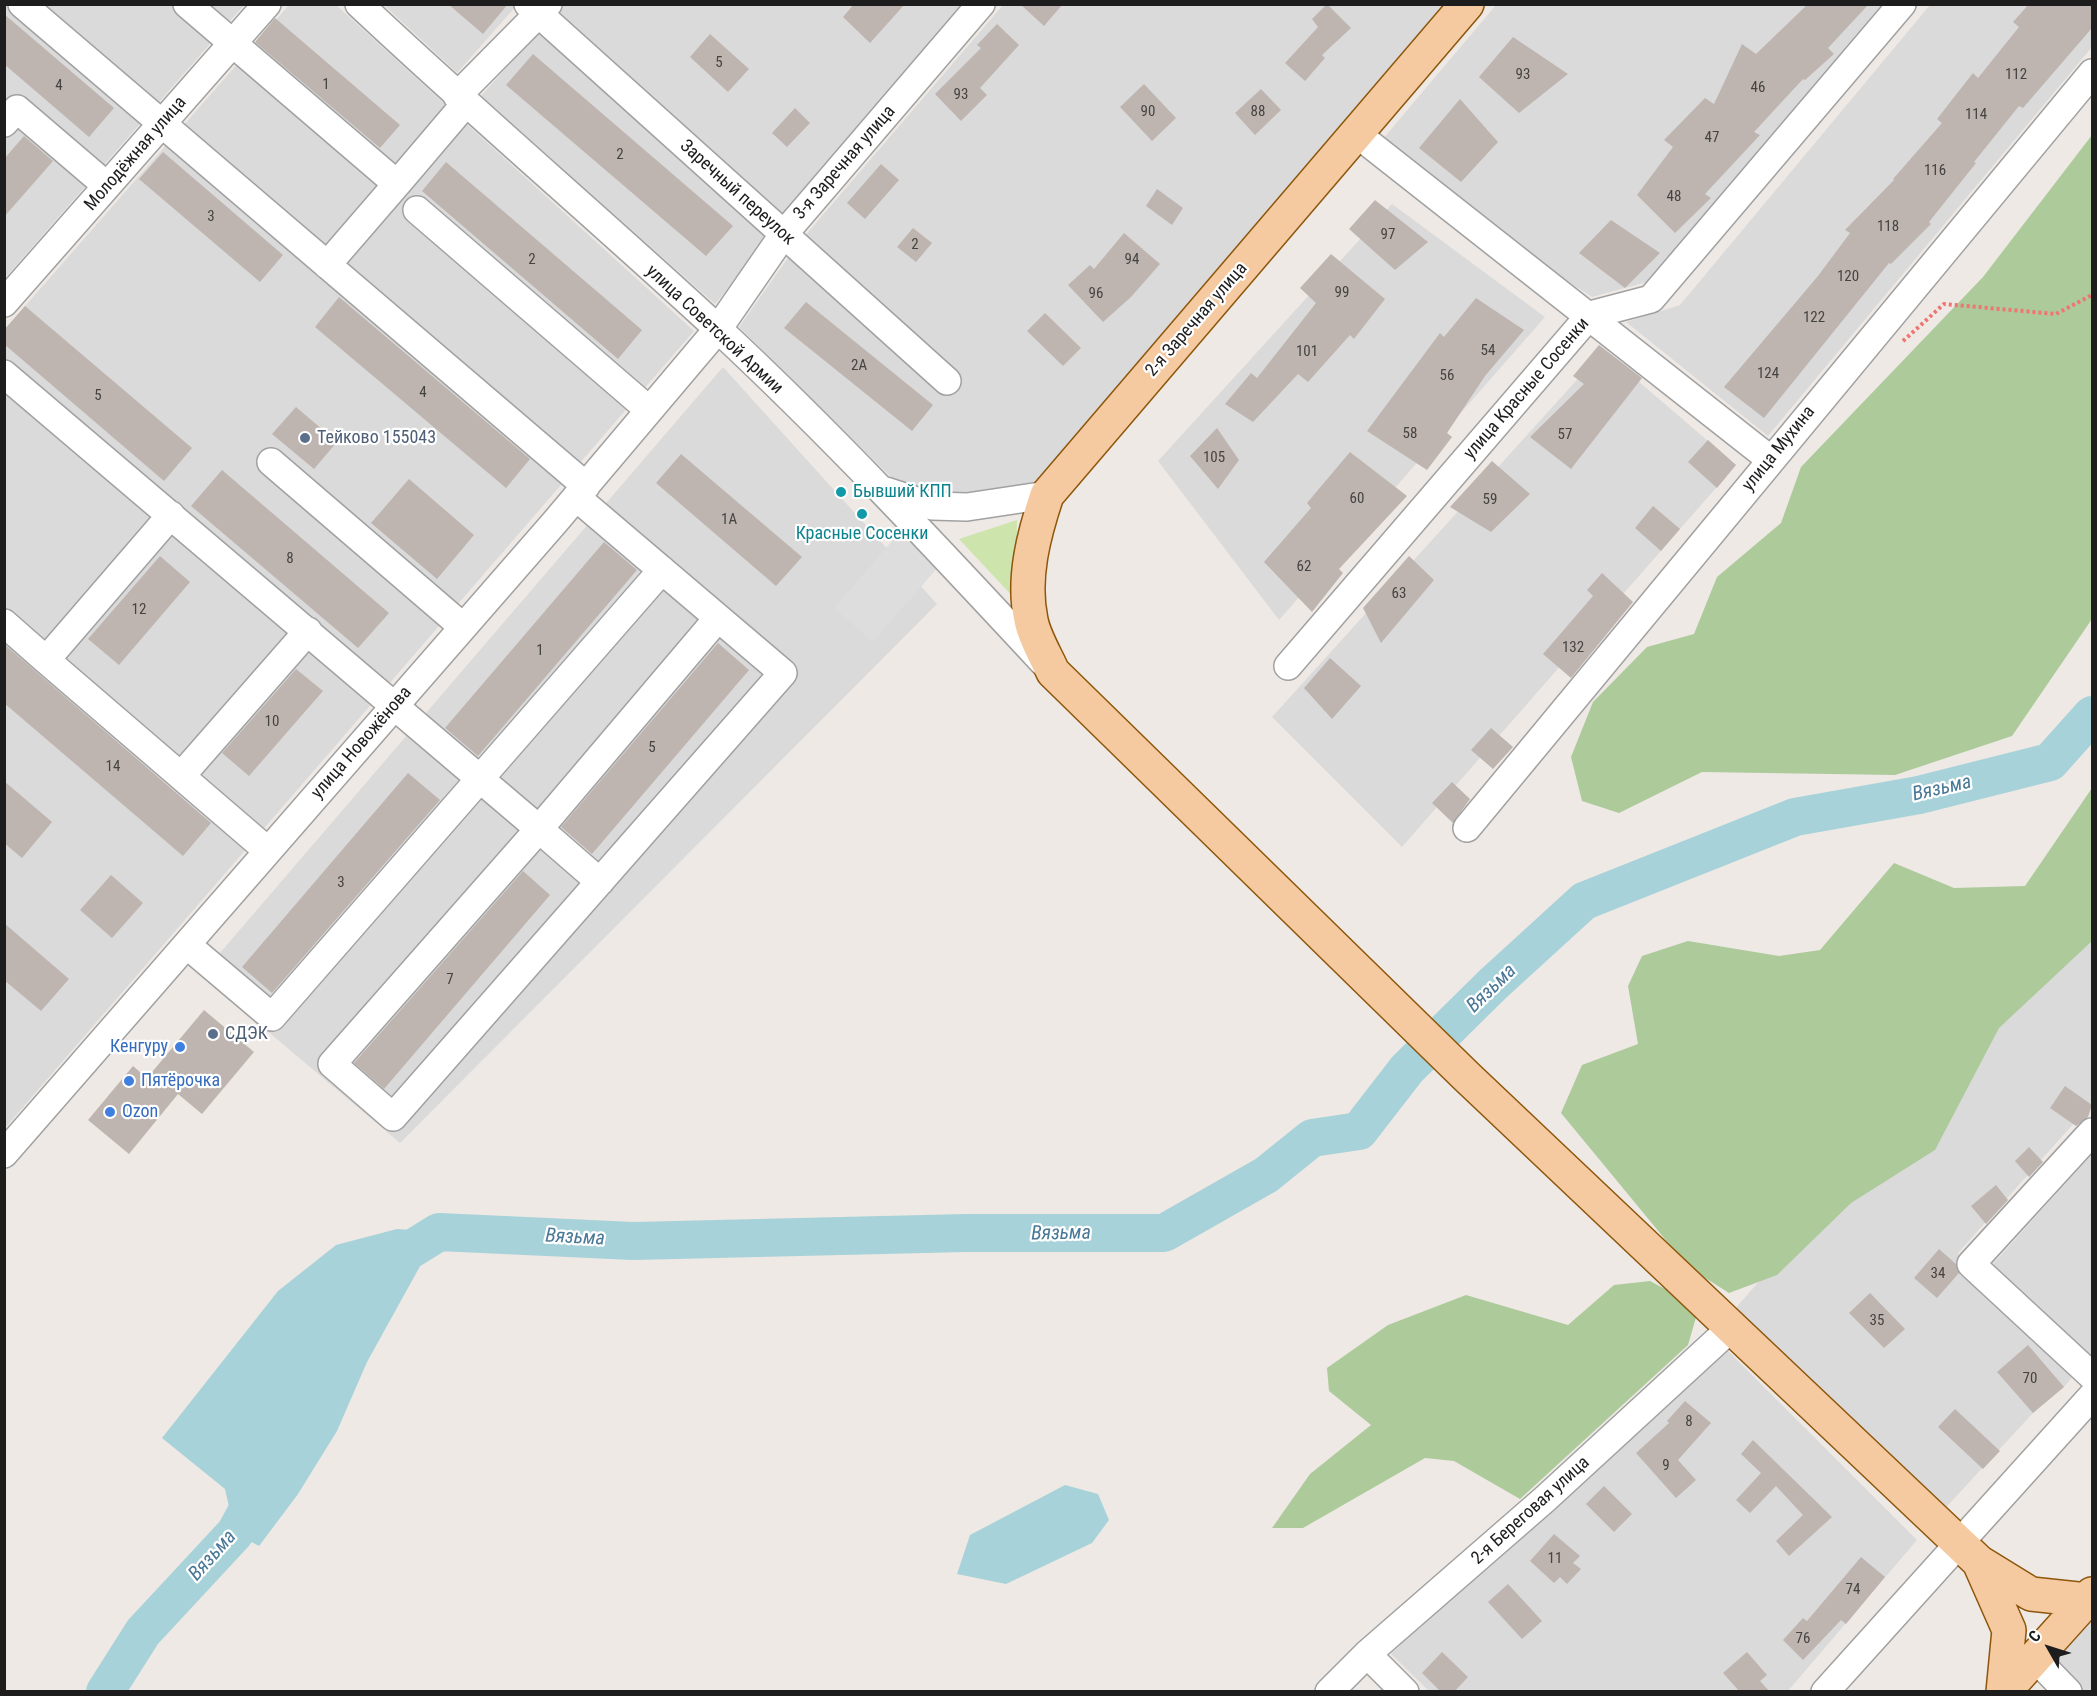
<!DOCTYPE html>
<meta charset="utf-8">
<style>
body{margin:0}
#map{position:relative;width:2097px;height:1696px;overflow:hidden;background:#eee9e4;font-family:"Roboto Condensed",sans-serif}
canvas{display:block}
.frame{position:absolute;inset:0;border:6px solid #1d1d1d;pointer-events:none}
.north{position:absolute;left:2019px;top:1618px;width:60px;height:60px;-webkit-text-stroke:4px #fff;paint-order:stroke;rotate:309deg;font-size:16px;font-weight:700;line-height:24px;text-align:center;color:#1d1d1d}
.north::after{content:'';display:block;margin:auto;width:21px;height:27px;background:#1d1d1d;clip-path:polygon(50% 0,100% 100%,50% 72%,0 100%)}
</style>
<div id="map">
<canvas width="2097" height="1696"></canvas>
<div class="frame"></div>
<div class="north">С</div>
</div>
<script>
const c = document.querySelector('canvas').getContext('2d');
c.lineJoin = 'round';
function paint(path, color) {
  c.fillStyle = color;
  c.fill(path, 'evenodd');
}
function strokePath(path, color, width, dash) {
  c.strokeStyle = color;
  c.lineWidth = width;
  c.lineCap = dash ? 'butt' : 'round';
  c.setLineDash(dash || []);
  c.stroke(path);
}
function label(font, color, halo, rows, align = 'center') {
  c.font = font + ' "Roboto Condensed",sans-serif';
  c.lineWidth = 4.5;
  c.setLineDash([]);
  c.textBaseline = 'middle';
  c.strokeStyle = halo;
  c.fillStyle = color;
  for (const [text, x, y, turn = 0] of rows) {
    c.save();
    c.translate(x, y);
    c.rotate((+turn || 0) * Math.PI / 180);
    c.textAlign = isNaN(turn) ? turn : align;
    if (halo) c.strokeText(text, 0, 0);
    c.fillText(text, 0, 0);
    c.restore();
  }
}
const residential = new Path2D(`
 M5,5H244L5,278Z
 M289,5H336L694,331L5,1128V329Z
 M384,5H517L457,73Z
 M562,5H966L715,304L481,96Z
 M1003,5H1444L1037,481L956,504L902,488L739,327L797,245Z
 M1496,5H1887L1658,279L1592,297L1371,153Z
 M1930,5H2092V47L1768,436L1626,322L1680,305Z
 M1392,204L1545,317L1279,620L1158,461Z
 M1603,351L1736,465L1402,847L1272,717Z
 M723,367L937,604L400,1143L201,975Z
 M2092,900V1103L1958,1253L1962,1269L1960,1276L1983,1275L2092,1154V1354L2064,1387L2033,1413L1939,1515L1734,1310Z
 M1709,1336L1726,1349L1917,1540L1788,1691H1429L1391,1654Z
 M2092,1619V1691H2071L2046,1671Z`);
const grass = new Path2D(`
 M1017,520L1016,600L959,539Z`);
const forest = new Path2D(`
 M2092,135V619L2012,736L1895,775L1702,772L1619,813L1582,801L1571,757L1593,702L1647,647L1694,634L1717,577L1781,523L1801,467L1983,277Z
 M2092,788V941L1999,1028L1935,1150L1851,1203L1777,1275L1729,1293L1688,1267L1561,1113L1582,1065L1638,1044L1628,986L1642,956L1688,941L1779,956L1820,950L1894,863L1954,888L2025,886Z
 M1650,1281L1699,1307L1688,1345L1520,1499L1454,1461L1425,1458L1303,1528H1272L1310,1474L1371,1425L1329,1391L1327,1368L1388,1325L1466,1295L1568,1325L1614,1285Z`);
const parking = new Path2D(`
 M899,533L938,567L873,642L834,608Z`);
const water = new Path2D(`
 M397,1229L439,1232L367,1362L337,1431L298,1494L259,1546L235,1533L225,1489L162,1438L278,1291L336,1245Z
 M1065,1485L1098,1494L1109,1520L1092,1543L1006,1584L957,1574L970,1535Z`);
const river = new Path2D(`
 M397,1258L439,1232L633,1241L966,1233H1164L1266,1175L1312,1138L1359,1131L1407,1069L1492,985L1584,901L1795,817L1919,795L2050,762L2092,715
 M105,1692L143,1632L235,1533L259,1489`);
const building = new Path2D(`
 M448,4H508L483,34Z
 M854,4H905L870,43L843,17Z
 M1020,4H1063L1044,26Z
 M1327,4L1351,28L1322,55L1325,58L1305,81L1285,63L1318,27L1312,19Z
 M1808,4H1869L1828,48L1834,54L1805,80L1803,79L1754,132L1760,135L1705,194L1711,198L1675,233L1637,195L1673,147L1664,140L1705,98L1714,104L1742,44L1756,54Z
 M2029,4H2092V28L2023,108L2019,106L1974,162L1976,163L1929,222L1931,224L1891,264L1889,263L1764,418L1724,387L1818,276L1850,233L1845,230L1894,180L1893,179L1942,123L1937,119L1973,73L1978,78L2019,27L2013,22Z
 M4,14L114,108L89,137L4,64Z
 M275,18L400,125L380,148L255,42Z
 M997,24L1019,45L980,88L987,95L961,121L935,94L981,48L977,45Z
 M710,34L749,69L728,92L690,57Z
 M1513,37L1568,74L1519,113L1479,77Z
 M533,54L733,226L706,256L506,85Z
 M1144,84L1176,118L1152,141L1120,107Z
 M1261,89L1281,110L1255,135L1235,113Z
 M1460,99L1498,142L1461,182L1419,148Z
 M795,108L810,123L787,147L772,133Z
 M24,136L53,161L4,217V159Z
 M163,152L283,255L260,282L139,179Z
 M446,162L642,330L618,359L422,191Z
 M881,164L899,180L865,219L847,203Z
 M1157,189L1183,208L1172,225L1146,206Z
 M1375,200L1428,242L1395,270L1349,229Z
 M1611,220L1660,253L1625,288L1579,253Z
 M913,228L932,243L916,262L897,247Z
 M1124,233L1160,264L1131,297L1103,322L1068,285L1090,265L1094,269Z
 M1331,254L1385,299L1354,339L1350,335L1308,382L1298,374L1253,422L1225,404L1251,373L1257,378L1316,303L1300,288Z
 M339,297L530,459L506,488L315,327Z
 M1476,298L1524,330L1485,376L1447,433L1452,437L1427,470L1367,431L1440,333L1444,337Z
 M806,302L933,405L912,431L784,328Z
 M25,306L192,448L164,481L4,344V330Z
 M1045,313L1081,348L1063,366L1027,331Z
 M1599,345L1642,378L1571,469L1530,437L1584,384L1573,376Z
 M296,407L337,442L314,469L272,434Z
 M1217,428L1239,460L1218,489L1190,456Z
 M1708,440L1736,465L1717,488L1688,462Z
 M1350,452L1407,496L1339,569L1343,573L1312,612L1264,562L1311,508L1307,503Z
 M681,454L802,557L776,586L656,483Z
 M1492,461L1530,494L1491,532L1450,507Z
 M222,470L389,613L358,648L191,506Z
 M409,479L474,535L437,579L371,523Z
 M1653,506L1680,529L1661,551L1635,528Z
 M604,542L637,570L478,756L445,728Z
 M160,556L190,582L119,665L88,639Z
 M1409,556L1434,580L1381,643L1363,608Z
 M1602,573L1633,602L1571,678L1543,654L1593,596L1587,590Z
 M718,643L749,670L592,854L561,827Z
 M4,644L211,823L183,856L4,703Z
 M1330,658L1361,686L1332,719L1304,688Z
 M296,669L323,691L249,776L222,753Z
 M1491,728L1513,747L1493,769L1471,750Z
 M408,773L440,800L272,993L242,967Z
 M4,781L52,822L22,858L4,843Z
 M1452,782L1470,799L1453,823L1432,803Z
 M523,871L550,895L384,1089L354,1063Z
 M111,875L143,903L112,938L80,910Z
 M4,923L69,979L41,1011L4,980Z
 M204,1010L254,1052L202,1114L178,1094L129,1154L88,1120L133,1066L147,1078Z
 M2065,1086L2092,1105L2088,1117L2076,1126L2050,1108Z
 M2029,1147L2043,1162L2029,1177L2015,1161Z
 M1996,1185L2008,1200L1986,1224L1971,1206Z
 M1939,1249L1956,1264L1959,1273L1937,1298L1914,1278Z
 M1870,1293L1905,1329L1884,1348L1849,1313Z
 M2028,1345L2064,1387L2033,1413L1997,1372Z
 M1685,1401L1711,1423L1678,1460L1696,1480L1676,1498L1636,1453L1669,1423L1667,1421Z
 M1955,1409L2000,1451L1983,1469L1938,1427Z
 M1753,1440L1832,1517L1789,1556L1776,1541L1803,1515L1776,1486L1750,1513L1736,1500L1761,1473L1741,1454Z
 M1604,1486L1632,1514L1614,1532L1586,1504Z
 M1554,1534L1580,1556L1573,1563L1581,1569L1567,1584L1560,1577L1554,1583L1530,1561Z
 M1861,1557L1885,1577L1846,1624L1841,1620L1803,1660L1783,1640L1803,1618L1807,1621Z
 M1508,1584L1542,1621L1522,1639L1488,1602Z
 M1442,1652L1468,1677L1454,1692H1441L1422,1673Z
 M1747,1652L1767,1675L1760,1681L1770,1692H1740L1723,1673Z`);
const path = new Path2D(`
 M1903,341L1944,304L2056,314L2092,295`);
const minor = new Path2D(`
 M22,4L586,486
 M187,4L397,184L465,104
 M359,4C477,115 599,219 717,328C831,434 937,548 1043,662
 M528,4L947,381
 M457,96L548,4
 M4,123L17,109L107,186
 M1357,134L1771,460
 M417,210L649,410
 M327,265L397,184
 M4,303L267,4
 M4,374L539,829L332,1064L393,1117L783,673L576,497
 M271,462L463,627
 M886,491L932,506L967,507L1047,495
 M171,515L46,660L268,851
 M4,623L46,660
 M1288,666L1590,315L1651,299L1902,4
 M181,776L308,631
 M1467,828L2092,73
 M600,882L539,829L718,618
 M187,945L272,1017L662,570
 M2092,1132L1971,1264L2092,1376
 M4,1154L555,522L718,329L783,235L981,4
 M1367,1654L1405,1692
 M2035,1658L2068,1692
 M1329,1692L1367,1654L1545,1499L1731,1328
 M1825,1692L2092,1396`);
const major = new Path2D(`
 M1467,4L1047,495C1034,534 1022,578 1031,620C1034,637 1046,656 1053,672L1466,1076L1979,1562L2009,1630L2003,1692
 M1979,1562L2031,1594L2087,1600
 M2004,1692L2092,1594`);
const markers = [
 [305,438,6,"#5c6f8a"],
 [841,492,6,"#0f9aa8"],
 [862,514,6,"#0f9aa8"],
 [213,1034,6,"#5c6f8a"],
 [180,1047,6,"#3f7fe0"],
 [129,1081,6,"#3f7fe0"],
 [110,1112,6,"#3f7fe0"]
];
const numberNames = [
 ["5",719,63],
 ["93",1523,75],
 ["112",2016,75],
 ["1",326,85],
 ["4",59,86],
 ["46",1758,88],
 ["93",961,95],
 ["90",1148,112],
 ["88",1258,112],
 ["114",1976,115],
 ["47",1712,138],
 ["2",620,155],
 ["116",1935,171],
 ["48",1674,197],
 ["3",211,217],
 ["118",1888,227],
 ["97",1388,235],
 ["2",915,245],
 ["2",532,260],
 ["94",1132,260],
 ["120",1848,277],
 ["99",1342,293],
 ["96",1096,294],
 ["122",1814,318],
 ["54",1488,351],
 ["101",1307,352],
 ["2А",859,366],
 ["124",1768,374],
 ["56",1447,376],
 ["4",423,393],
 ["5",98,396],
 ["58",1410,434],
 ["57",1565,435],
 ["105",1214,458],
 ["60",1357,499],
 ["59",1490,500],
 ["1А",729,520],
 ["8",290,559],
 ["62",1304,567],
 ["63",1399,594],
 ["12",139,610],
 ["132",1573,648],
 ["1",540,651],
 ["10",272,722],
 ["5",652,748],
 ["14",113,767],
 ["3",341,883],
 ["7",450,980],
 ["34",1938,1274],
 ["35",1877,1321],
 ["70",2030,1379],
 ["8",1689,1422],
 ["9",1666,1466],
 ["11",1555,1559],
 ["74",1853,1590],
 ["76",1803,1639]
];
const streetNames = [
 ["Молодёжная улица",136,154,-49],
 ["3-я Заречная улица",845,163,-49],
 ["Заречный переулок",737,193,42],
 ["2-я Заречная улица",1197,320,-49],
 ["улица Советской Армии",714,330,43],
 ["улица Красные Сосенки",1527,389,-49],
 ["улица Мухина",1779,449,-51],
 ["улица Новожёнова",362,743,-49],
 ["2-я Береговая улица",1531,1511,-42]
];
const serviceNames = [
 ["Тейково 155043",317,438],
 ["СДЭК",225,1034]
];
const cultureNames = [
 ["Бывший КПП",853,492],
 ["Красные Сосенки",862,534,"center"]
];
const shopNames = [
 ["Кенгуру",168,1047,"right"],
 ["Пятёрочка",141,1081],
 ["Ozon",122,1112]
];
const waterNames = [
 ["Вязьма",1942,789,-13],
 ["Вязьма",1492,989,-44],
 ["Вязьма",1061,1234,-1],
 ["Вязьма",575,1238,3],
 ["Вязьма",213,1556,-48]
];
paint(residential, '#dbdada');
paint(grass, '#cde5ac');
paint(forest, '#adca9b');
paint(parking, '#ddd');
paint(water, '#a7d2d9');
strokePath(river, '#a7d2d9', 38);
paint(building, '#beb5b0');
strokePath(minor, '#a1a1a1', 30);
strokePath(major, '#8d560a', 36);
strokePath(path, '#f07472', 4, [3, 3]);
strokePath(minor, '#fff', 27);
strokePath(major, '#f5caa1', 33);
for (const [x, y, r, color] of markers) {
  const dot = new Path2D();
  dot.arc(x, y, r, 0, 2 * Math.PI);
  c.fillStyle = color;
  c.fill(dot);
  strokePath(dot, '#fff', 2);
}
label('15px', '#454342', null, numberNames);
label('18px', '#1d1d1d', '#fff', streetNames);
label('18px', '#4e5e75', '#fff', serviceNames, 'left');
label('18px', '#0d838f', '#fff', cultureNames, 'left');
label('18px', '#366cbe', '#fff', shopNames, 'left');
label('italic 20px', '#4a7897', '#fff', waterNames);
</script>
